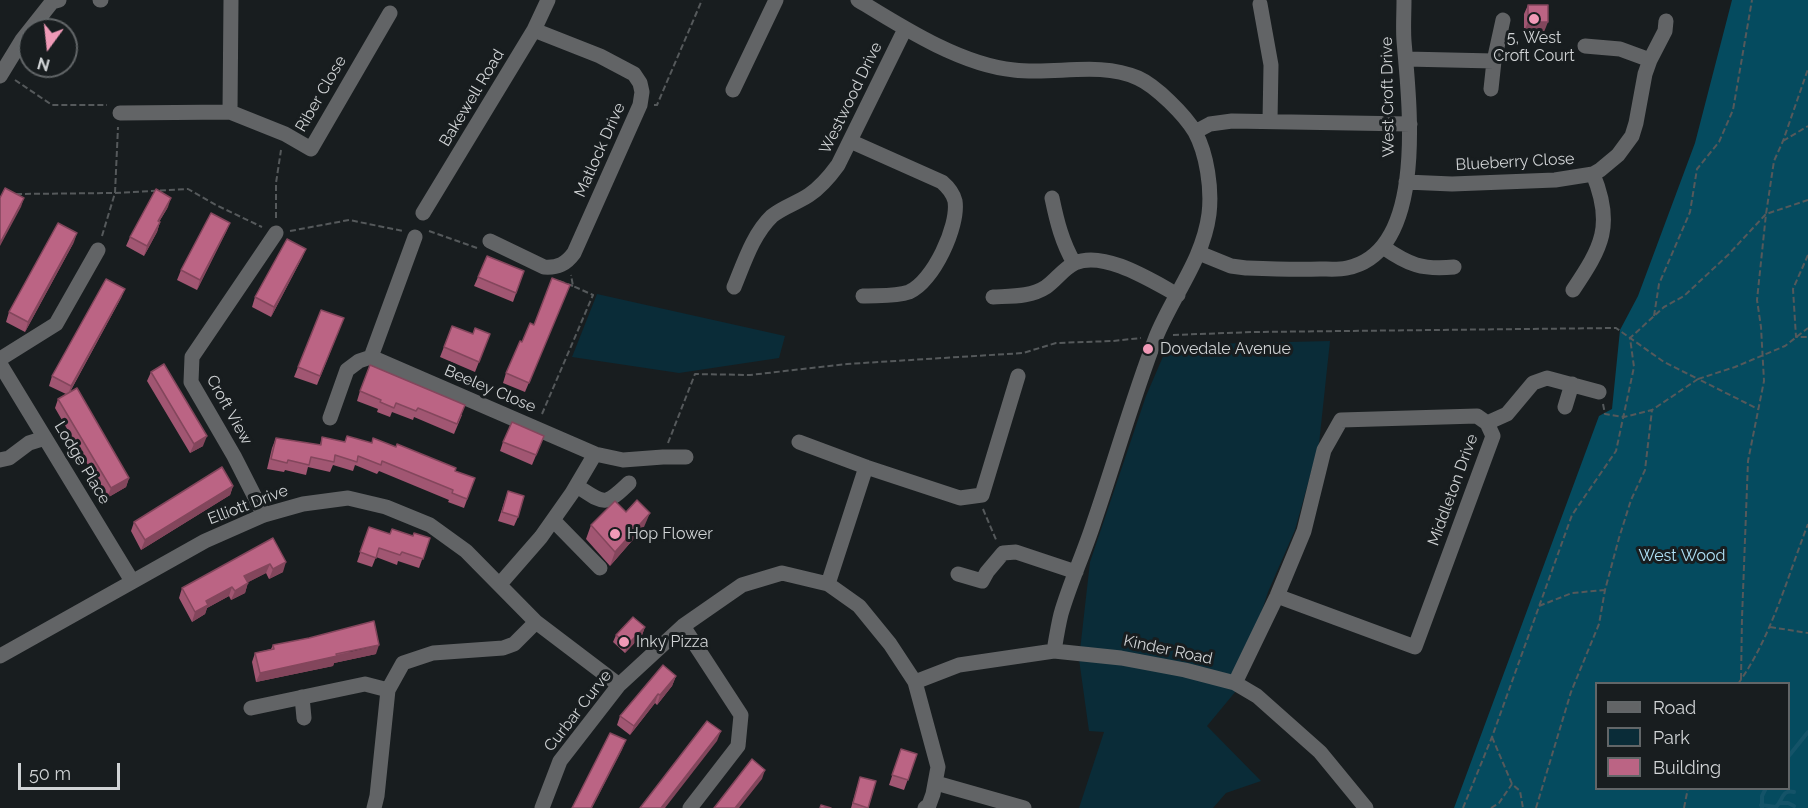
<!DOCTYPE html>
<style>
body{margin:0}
#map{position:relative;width:1808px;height:808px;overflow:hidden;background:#181d1f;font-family:Raleway,sans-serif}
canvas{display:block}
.legend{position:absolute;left:1595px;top:682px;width:195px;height:108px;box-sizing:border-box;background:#181d1f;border:2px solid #626668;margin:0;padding:8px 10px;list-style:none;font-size:18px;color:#d0d3d5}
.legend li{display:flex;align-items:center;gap:12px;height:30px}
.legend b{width:30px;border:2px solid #626668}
.north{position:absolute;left:18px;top:18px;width:60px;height:60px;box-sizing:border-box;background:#181d1f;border:2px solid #626668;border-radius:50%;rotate:195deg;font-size:16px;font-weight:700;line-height:24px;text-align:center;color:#d0d3d5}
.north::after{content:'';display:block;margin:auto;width:21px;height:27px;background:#f09ab7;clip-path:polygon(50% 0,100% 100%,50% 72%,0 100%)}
.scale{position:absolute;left:18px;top:763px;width:102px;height:27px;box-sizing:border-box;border:3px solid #d0d3d5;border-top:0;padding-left:8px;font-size:18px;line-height:21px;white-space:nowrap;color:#d0d3d5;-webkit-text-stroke:4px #181d1f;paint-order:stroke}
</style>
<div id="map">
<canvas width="1808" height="808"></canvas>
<ul class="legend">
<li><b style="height:8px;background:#626466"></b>Road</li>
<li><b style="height:16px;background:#0a2c38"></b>Park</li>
<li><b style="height:16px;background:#bb6484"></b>Building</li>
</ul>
<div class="north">N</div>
<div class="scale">50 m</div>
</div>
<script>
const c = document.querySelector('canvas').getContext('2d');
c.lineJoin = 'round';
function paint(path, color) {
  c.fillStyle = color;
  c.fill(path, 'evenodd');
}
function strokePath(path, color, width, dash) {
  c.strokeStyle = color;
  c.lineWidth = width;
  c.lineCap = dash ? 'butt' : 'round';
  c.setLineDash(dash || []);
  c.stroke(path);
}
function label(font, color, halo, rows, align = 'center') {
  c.font = font + ' Raleway,sans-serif';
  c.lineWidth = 6;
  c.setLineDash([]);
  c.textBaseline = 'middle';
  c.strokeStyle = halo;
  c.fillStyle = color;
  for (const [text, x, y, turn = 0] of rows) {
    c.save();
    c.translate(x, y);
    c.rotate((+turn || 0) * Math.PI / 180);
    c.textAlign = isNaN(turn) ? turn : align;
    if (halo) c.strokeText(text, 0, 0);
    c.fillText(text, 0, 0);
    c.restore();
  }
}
const green = new Path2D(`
 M597,294L785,336L779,358L679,373L572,357Z
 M1330,341L1319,444L1295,530L1268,592L1236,691L1207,726L1261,781L1226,793L1213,808H1079L1104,732L1089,731L1079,659L1090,562L1146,396L1168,345Z`);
const forest = new Path2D(`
 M1732,0H1808V808H1454L1599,416L1612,409L1620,330L1638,296L1695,143ZM1596,684H1788V788H1596Z`);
const stream = new Path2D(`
 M1788,757L1808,732
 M1780,803H1788L1794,806
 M1761,805L1776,807C1783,800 1782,789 1794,792
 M1762,808V796L1766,788`);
const path = new Path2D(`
 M15,80L52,105H107
 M654,105H657L702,0
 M1783,141L1808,126
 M16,194L115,193L188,189L216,205L262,227
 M276,218V183L281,150
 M290,231L349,220L403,231
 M429,231L477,248
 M102,236L115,193L118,127
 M1808,255L1793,289L1796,337H1808
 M559,281L573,286
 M1654,316L1659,284L1690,212L1697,169L1719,142L1733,110L1752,0
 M1173,335L1253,332L1616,328L1664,362L1698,379L1735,367L1785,346L1808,328
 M1603,404L1605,414L1624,417L1652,410L1698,379L1758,409
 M542,414L593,295L573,286L571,275
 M668,443L695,374L750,375L847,364L1023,353L1056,343L1113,341L1141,338
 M983,509L997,542
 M1539,606L1572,593L1605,590
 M1770,627L1808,633
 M1741,679L1742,618L1748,461L1764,381L1761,327L1757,300L1766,214L1774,161L1783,141L1808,69
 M1738,684C1772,636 1787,578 1808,524
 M1492,737L1512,784L1520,791L1523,808
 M1463,808L1492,737L1572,515L1616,451L1634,367L1630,338L1664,307L1684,296L1728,255L1766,214L1808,200
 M1491,808L1499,803L1512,784
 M1536,808L1571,692L1599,624L1605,590L1619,538L1631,500L1645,470L1652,410
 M1684,808L1688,788`);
const minor = new Path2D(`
 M100,0H101
 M231,0L230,112L285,134L311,149L390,13
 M858,0C902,27 961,65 1014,70C1055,75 1099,61 1138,78C1156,86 1185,115 1195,132C1207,154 1212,189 1209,214C1203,260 1173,295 1156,337C1133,397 1115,461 1094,522C1084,553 1070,583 1061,614C1058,626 1056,639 1054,651
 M1260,4L1271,65L1270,121
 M1585,46L1620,49L1650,60
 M1406,59L1494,61
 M0,76L22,40L52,2L59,0
 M1491,89L1494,61L1503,20
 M733,90L776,0
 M120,113L230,112
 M1195,132L1210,124L1232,121L1410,124
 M850,141L942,182C949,188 953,193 955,201C959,226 933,282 909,292C895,297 877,295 863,296
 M1406,182L1452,184L1555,180L1593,174L1600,170L1618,155L1632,136L1636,123L1645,74L1650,60L1665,31L1666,21
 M1052,198C1057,222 1062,242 1074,263
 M423,213L534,30L548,0
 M490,241L544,267C558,268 566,264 574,253L640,105L642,92L640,83L634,74L600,56L534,30
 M1383,247C1409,265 1422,270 1454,267
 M1199,253L1231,266L1246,268C1271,269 1295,270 1320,269C1328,269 1339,270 1347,268C1428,252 1409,101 1404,41C1403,28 1404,14 1404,0
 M734,287C744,263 753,234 772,216C783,207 797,203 809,195C821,187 830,176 838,165L905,29
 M1573,290C1602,247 1614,225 1593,174
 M993,297C1011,296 1031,297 1046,287C1056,280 1064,268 1075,263C1104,250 1152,281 1178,295
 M371,357L415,237
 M0,359L56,324L98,250
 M0,364L132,581
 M1565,407L1572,384
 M330,418L347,370L359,361L371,357L595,454L623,460L663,457H686
 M1487,423L1507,414L1533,383L1547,378L1599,392
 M799,442L866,467L960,498L982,495L1018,376
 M0,460L9,458L29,443L45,438
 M577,486C605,504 604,507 629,483
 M264,515L234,456L191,382L192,357L276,233
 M553,520L600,568
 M958,574L982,581L987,572L1003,553L1016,552L1076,572
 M500,584L541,537L572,493L595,454
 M828,584L866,467
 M683,626L741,715L738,746L690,808
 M0,656L205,541L264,515L303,504L348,498L386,507L430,525L466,551L536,622L619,685
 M915,682L959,665L1054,651L1121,658L1185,670L1235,683L1257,696L1320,752L1366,808
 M1235,683L1277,596L1304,531L1324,450L1341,420L1477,416L1487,423L1493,436L1415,647L1277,596
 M302,697L304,718
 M251,708L365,684L388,690
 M936,783L1024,808
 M374,808L377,796L388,690L403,663L433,653L503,648L514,644L536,622
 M542,808L560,761L619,685L683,626L742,585L782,573L828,584L859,606L890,644L915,682L938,767L933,794L929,805L925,808`);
const wall = new Path2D(`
 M1528,5L1544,32H1524V14Z
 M168,207L159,222H160L157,232L144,256L126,246L130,237Z
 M230,223L226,232L197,290L177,280L181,270Z
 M74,242L25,332L6,322L9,312Z
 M306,249L302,258L271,317L252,307L255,297Z
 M524,271L513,302L474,286L478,277Z
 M570,285L525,392L503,383L506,373L522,342L534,325Z
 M125,289L121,298L70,392L129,478L126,487L107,498L55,408L58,399L66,394L49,386L52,376Z
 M452,326L473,334H490L475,372L440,357Z
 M340,328L317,385L294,377L298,367Z
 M151,372L203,446L190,453L147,381Z
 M360,391L462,415L454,434L414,417L413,420L392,412L390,417L377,412L378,409L357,401Z
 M322,437L455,471L475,478L464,508L448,502L449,500L379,471L377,474L355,465L353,471L333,465L330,472L308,467L306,475L285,470L284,472L267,469L272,448L276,438L320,445Z
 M503,442L540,446L532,465L500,451Z
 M233,486L230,495L141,550L131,531L134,522Z
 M508,491L518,517L514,526L498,521Z
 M626,512L644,527L610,566L586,539L591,525Z
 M369,527L390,534L430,538L419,568L398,561L397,565L376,557L372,567L357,562Z
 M273,538L283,572L269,579L266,573L248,582L245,593L231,600L229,596L207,608L205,614L192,622L179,598L182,588Z
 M645,627L642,635L625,653L613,642L616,635Z
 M273,645L376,654L334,663L333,666L256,682L252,662L255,653L271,649Z
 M676,676L672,686L657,705L655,703L630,735L617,725L620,716Z
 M901,749L917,754L904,790L889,785Z
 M860,777L876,781L868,808H851Z`);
const shadedWall = new Path2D(`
 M1528,22H1548L1544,32H1524Z
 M24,198L21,207L0,246V243Z
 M171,198L168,207L154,230L158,221Z
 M160,222L157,232L144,256L147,246Z
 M230,223L226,232L197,290L200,280Z
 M77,233L74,242L25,332L28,322Z
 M306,249L302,258L271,317L274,307Z
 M125,289L121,298L68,395L71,386Z
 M207,436L203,446L190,453L194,444Z
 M129,478L126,487L107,498L111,488Z
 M233,486L230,495L141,550L145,540Z
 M650,513L644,527L610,566L615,552Z
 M286,562L283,572L269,579L273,569Z
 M270,564L266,573L241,586L244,576Z
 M248,583L245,593L231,600L235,591Z
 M232,587L229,596L207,608L205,614L192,622L195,612L206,601Z
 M645,627L642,635L625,653L627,645Z
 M379,645L376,654L334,663L333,666L256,682L260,673Z
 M676,676L672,686L657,705L660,695Z
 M658,694L655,703L630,735L634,726Z
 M721,731L717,741L665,808H661Z
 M626,740L622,750L592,808H591Z
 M765,770L762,779L739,808H735Z`);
const building = new Path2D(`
 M1528,5H1548V22H1528Z
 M5,188L24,198L0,243V198Z
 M156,189L171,198L158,221L160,222L147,246L130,237Z
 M211,213L230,223L200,280L181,270Z
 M58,223L77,233L28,322L9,312Z
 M287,239L306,249L274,307L255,297Z
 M487,256L524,271L516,293L478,277Z
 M552,278L570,285L529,383L506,373L520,341L522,342L530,323L534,325Z
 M106,279L125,289L71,386L52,376Z
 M321,310L344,318L320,376L298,367Z
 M452,326L473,334L475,328L490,334L479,362L444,347Z
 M164,364L207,436L194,444L151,372Z
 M370,365L465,405L457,424L418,408L416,411L396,403L394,408L380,402L381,400L360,391Z
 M77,388L129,478L111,488L58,399Z
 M512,422L544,436L536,455L503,442Z
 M347,436L372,443L373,438L396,447L397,444L456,468L455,471L475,478L467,499L452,493L453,490L382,461L381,465L358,456L357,462L335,455L334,462L311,457L309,465L288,460L287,463L271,459L276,438L321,445L322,437L345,442Z
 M222,467L233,486L145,540L134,522Z
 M508,491L524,496L518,517L502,512Z
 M637,500L650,513L615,552L591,525L615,501L626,512Z
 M369,527L390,534L392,529L413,536L414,533L430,538L423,559L402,552L400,555L379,548L376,558L360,552Z
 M273,538L286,562L273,569L270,564L244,576L248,583L235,591L232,587L206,601L208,605L195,612L182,588Z
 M633,617L645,627L627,645L616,635Z
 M374,621L379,645L336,654L337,656L260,673L255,653L274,649L273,645L309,638Z
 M663,665L676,676L660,695L658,694L634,726L620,716Z
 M707,721L721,731L661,808H640Z
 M610,733L626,740L591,808H572Z
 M901,749L917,754L908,780L892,775Z
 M752,759L765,770L735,808H714Z
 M860,777L876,781L868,808L853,803Z
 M821,805L831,808H820Z`);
const markers = [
 [1534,19,6,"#f09ab7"],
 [1148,349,6,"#f09ab7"],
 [615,534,6,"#f09ab7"],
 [624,642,6,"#f09ab7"]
];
const poiNames = [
 ["5, West",1534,38,"center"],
 ["Croft Court",1534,56,"center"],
 ["Dovedale Avenue",1160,349],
 ["Hop Flower",627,534],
 ["Inky Pizza",636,642]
];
const streetNames = [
 ["Riber Close",321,94,-60],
 ["West Croft Drive",1388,97,-91],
 ["Bakewell Road",472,98,-59],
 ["Westwood Drive",851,98,-64],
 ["Matlock Drive",600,150,-66],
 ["Blueberry Close",1515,162,-3],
 ["Beeley Close",490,389,23],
 ["Croft View",229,410,61],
 ["Lodge Place",82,463,59],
 ["Middleton Drive",1453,490,-70],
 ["Elliott Drive",248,505,-21],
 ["Kinder Road",1168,650,12],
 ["Curbar Curve",578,711,-52]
];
const parkNames = [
 ["West Wood",1682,556]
];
paint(green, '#0a2c38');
paint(forest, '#054b5f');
strokePath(stream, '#145368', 4);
strokePath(path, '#55595b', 2, [6, 3]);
strokePath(minor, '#626466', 15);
paint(wall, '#a15672');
paint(shadedWall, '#83465c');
paint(building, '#bb6484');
strokePath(building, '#83465c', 1.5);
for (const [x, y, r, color] of markers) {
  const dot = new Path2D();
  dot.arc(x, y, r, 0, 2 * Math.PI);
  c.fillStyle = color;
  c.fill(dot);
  strokePath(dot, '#181d1f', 2);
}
label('16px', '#d0d3d5', '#181d1f', poiNames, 'left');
label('16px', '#d0d3d5', '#181d1f', streetNames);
label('16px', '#afe1f6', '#181d1f', parkNames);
</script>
